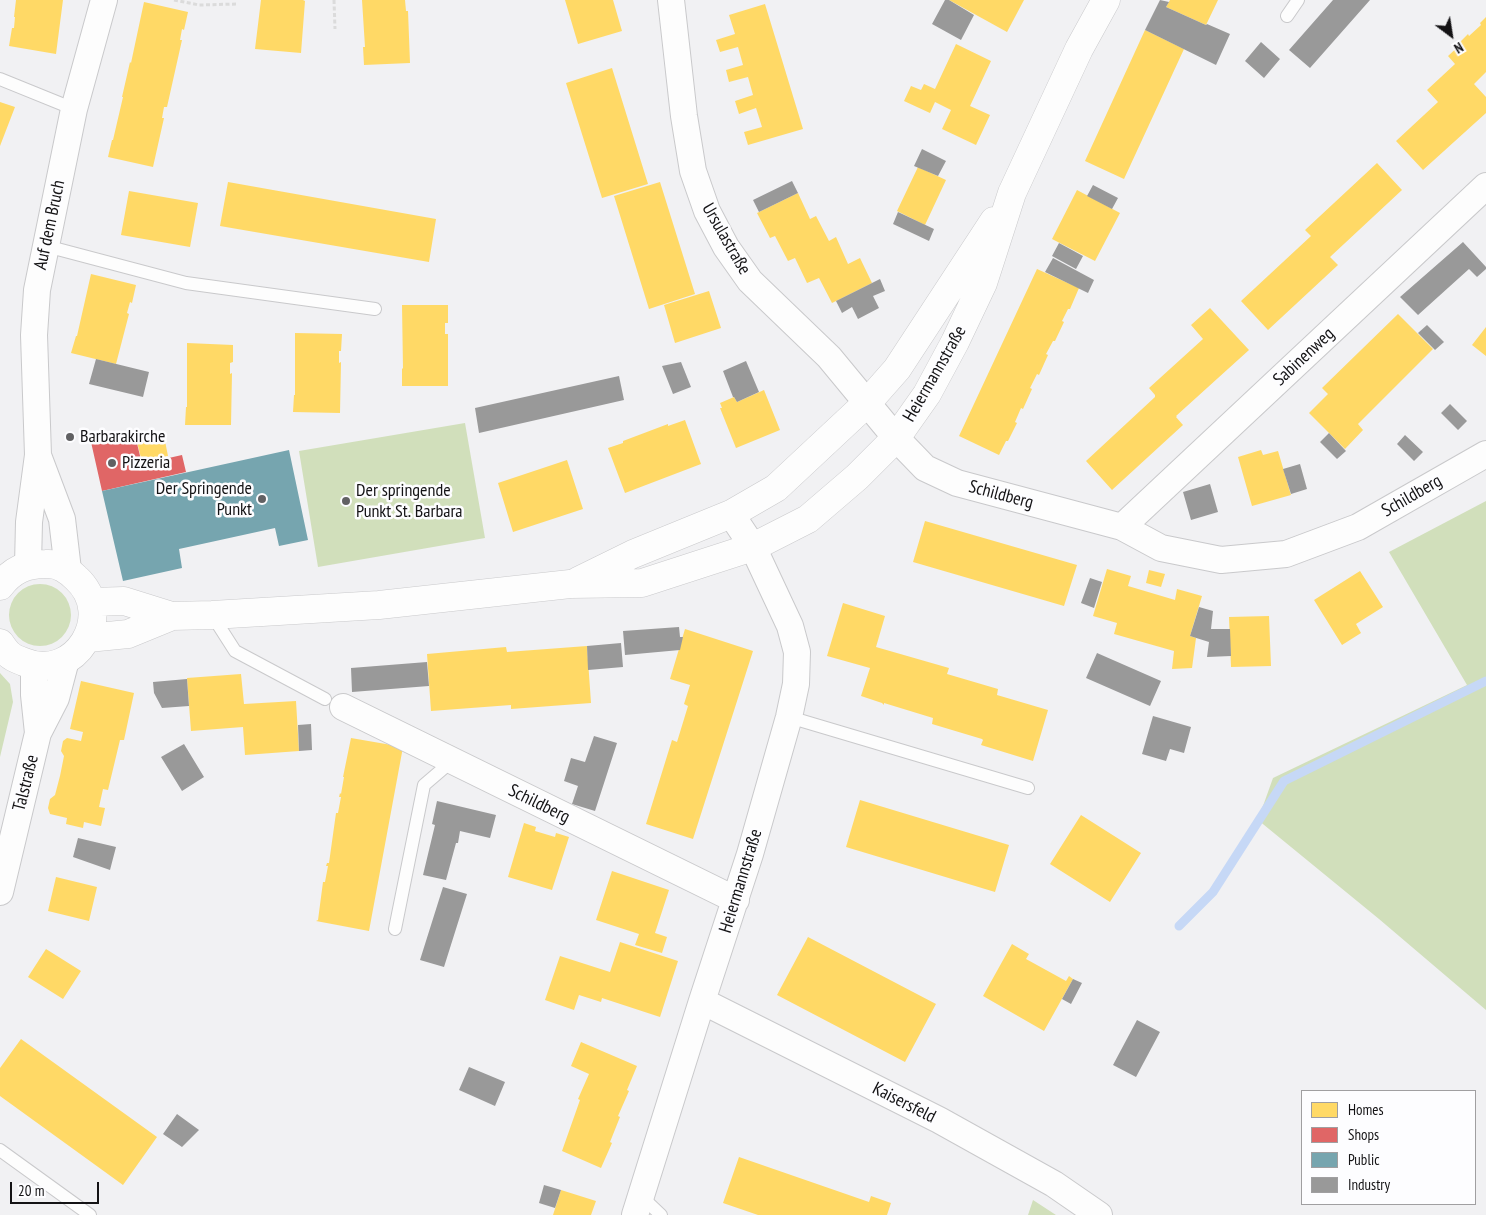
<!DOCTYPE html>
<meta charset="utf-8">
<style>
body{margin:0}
#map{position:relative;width:1486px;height:1215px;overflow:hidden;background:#f1f1f3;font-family:"PT Sans Narrow",sans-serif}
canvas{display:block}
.legend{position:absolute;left:1301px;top:1090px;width:175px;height:115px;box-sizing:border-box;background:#fdfdff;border:1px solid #a09fa1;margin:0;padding:6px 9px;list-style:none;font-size:15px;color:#141315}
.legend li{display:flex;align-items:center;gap:10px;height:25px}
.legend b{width:25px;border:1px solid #a09fa1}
.north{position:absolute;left:1426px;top:10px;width:50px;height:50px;-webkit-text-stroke:4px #fdfdff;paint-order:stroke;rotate:149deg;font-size:14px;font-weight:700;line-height:20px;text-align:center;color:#141315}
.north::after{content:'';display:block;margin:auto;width:18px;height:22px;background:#141315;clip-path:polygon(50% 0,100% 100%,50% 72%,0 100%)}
.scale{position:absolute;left:10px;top:1182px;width:89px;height:22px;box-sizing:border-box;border:2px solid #141315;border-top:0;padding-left:6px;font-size:15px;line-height:18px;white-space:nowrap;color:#141315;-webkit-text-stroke:4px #fdfdff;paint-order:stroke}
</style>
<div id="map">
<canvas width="1486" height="1215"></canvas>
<ul class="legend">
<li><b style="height:14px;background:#ffd966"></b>Homes</li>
<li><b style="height:14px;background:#e06666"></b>Shops</li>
<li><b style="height:14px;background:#76a5af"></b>Public</li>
<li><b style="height:14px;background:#999"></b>Industry</li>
</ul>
<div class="north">N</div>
<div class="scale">20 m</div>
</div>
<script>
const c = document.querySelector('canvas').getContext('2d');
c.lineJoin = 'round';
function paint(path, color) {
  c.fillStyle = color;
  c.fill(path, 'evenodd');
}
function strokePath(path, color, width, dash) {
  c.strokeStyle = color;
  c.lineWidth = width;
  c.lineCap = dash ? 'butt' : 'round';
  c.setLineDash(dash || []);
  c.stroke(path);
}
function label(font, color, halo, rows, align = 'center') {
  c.font = font + ' "PT Sans Narrow",sans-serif';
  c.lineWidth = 5;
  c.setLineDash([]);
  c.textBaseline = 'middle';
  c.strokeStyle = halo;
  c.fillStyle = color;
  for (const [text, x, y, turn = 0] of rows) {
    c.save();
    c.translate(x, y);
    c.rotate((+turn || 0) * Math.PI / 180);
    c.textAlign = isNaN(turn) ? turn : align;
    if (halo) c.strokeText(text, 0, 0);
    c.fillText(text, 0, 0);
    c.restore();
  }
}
const green = new Path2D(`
 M465,423L485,538L318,567L299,451Z
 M1486,501V1010L1379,919L1258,820L1273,778L1467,685L1389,552Z
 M9 615a31 31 0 1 1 62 0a31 31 0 1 1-62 0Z
 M0,673L10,684L13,702L0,757Z
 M1033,1200L1056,1215H1028Z`);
const homes = new Path2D(`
 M16,0H63L56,54L9,46L12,28H14L15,17H14Z
 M261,0H303L305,1L301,53L255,49Z
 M362,0H405L406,11H408L410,63L364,65L363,47H365Z
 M565,0H613L622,31L578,44Z
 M949,0H1024L1007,32Z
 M1170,0H1218L1206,25L1166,7Z
 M144,2L188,12L184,30L182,29L180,40H182L167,107H164L162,118H164L153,167L108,157L112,140H113L123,97H122L130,62L131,63Z
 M765,4L803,129L748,145L744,132L762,127L756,108L739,114L735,101L753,95L748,77L729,82L726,70L743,65L738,47L720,52L716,40L735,34L729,15Z
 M1486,17V72L1474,84L1486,97V113L1423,170L1396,141L1438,102L1427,90L1455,64L1448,56L1461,44L1459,43L1468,34L1469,36L1481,25L1480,23Z
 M1145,30L1184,49L1124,179L1085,161Z
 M956,44L991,61L970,106L990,115L976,145L942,129L951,110L935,102L930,113L904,101L911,86L921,90L924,84L935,89Z
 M612,68L648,184L602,198L566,83Z
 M0,102L15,107L0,146Z
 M1377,163L1402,190L1330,257L1338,265L1268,330L1241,301L1311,236L1305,230Z
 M918,167L946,180L925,225L897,211Z
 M228,182L436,219L429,262L220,226Z
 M660,182L695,294L649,309L614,196Z
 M1077,190L1120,213L1095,261L1052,239Z
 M129,191L198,203L190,247L121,235Z
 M798,193L810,219L816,216L829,241L836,237L848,264L860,258L872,283L832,303L819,278L807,283L795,258L788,261L775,236L770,238L757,213Z
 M1037,269L1079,288L1070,309H1068L1062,321L1064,322L1055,341H1053L1046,354L1048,355L1039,375L1037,374L1030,388L1032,389L1023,409L1021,408L1015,422L1017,423L1008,441H1006L999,455L959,436Z
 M91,274L136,285L132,303L130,302L127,313L129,314L116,364L71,353L76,336H77Z
 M709,291L721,328L675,343L664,305Z
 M402,305H448V323H445V334H448V386H402V368L403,369Z
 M1210,308L1249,350L1176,416L1177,417H1176L1183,425L1112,490L1086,461L1155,397V395L1149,388L1203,339L1191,325Z
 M1398,314L1433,349L1358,424L1363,430L1345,449L1309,413L1328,394L1322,388Z
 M1486,327V356L1472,345Z
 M295,333L342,334L341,351H339V363L341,362L340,413L293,412L294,395H295Z
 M187,343L233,345V362L230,363V374L232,373L231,425H185L186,407H187Z
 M764,390L780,430L736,448L720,408H722L720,403L734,397L737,402Z
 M685,420L701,464L625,493L608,448L623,443V441L668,424V426Z
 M164,436L168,456L142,462L137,442Z
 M1261,450L1263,455L1278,451L1291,495L1252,506L1238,457Z
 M567,460L583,509L513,532L498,483Z
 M925,521L1077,565L1064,606L913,562Z
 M1107,569L1131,576L1128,586L1175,600L1177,589L1202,596L1190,636L1196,638L1192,668L1172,669L1174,651L1114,634L1117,623L1093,616Z
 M1149,570L1165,574L1161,587L1146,583Z
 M1360,571L1383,607L1356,624L1361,633L1342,645L1314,600Z
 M843,603L885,616L876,647L949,668L947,674L998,689L997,695L1048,710L1033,761L981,745L983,740L982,739L932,724L933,718L884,703V705L882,703L861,696L870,668L827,656Z
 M1269,616L1271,666L1231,667L1229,617Z
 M685,629L753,651L693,839L646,824L672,740L677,742L688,706L684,704L690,685L670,679Z
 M587,646L591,703L511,709V705L431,711L427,654L506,647L507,652Z
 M241,674L244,704L296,701L299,751L245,755L243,727L191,731L187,678Z
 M81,681L134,693L124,740H120L108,790L103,789L99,807L105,808L101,826L84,822L83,828L66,824L67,818L50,814L48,808L50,799L55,795L60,776L64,756L61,751L63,741L67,738L81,741L83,732L70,729Z
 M351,738L403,747L369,931L316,921L318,920L323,882H325L328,866H326L327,863H329L336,813H338L341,797H339L340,793L341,794L344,777H343Z
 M860,800L1009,845L995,892L846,847Z
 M1081,815L1141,853L1110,902L1050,864Z
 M524,823L536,827L535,831L555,837L556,833L569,837L552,890L508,877Z
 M612,871L669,890L655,933L667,937L662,953L635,945L639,934L596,920Z
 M56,877L97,887L89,921L48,911Z
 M808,937L936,1004L905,1062L777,995Z
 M620,942L678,961L660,1017L602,998L601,1002L579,995L574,1010L545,1000L560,956L610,972Z
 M1012,944L1029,954L1026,959L1066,981L1069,976L1073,979L1044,1031L983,996Z
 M46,949L81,971L63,999L28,977Z
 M21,1039L157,1137L123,1185L0,1096V1068Z
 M581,1042L637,1066L627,1090L629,1091L618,1116L620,1117L610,1142L612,1143L601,1168L562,1151L580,1100L578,1099L589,1074L571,1066Z
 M739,1157L869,1202L871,1196L891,1203L887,1215H758L723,1203Z
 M561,1190L596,1201L591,1215H553Z`);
const shops = new Path2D(`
 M134,431L142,464L182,455L186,472L102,491L91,442Z`);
const public = new Path2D(`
 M289,450L308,540L279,546L275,528L179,549L182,568L123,581L102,491Z`);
const industry = new Path2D(`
 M945,0H949L974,15L961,40L932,24Z
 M1160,0L1169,2L1166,7L1206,25L1207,24L1230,34L1216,65L1145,30Z
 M1333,0H1370L1310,68L1289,50Z
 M1261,42L1280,59L1264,78L1245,61Z
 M922,149L946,161L938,176L914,166Z
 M792,181L798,193L759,212L753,200Z
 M1093,185L1118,198L1112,209L1087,196Z
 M898,212L934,229L929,241L893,224Z
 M1463,242L1486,267V269L1477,277L1469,269L1418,315L1400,297Z
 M1059,243L1083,256L1076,269L1052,256Z
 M1053,258L1094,280L1088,293L1045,272Z
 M880,279L885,291L873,296L879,308L858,319L852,307L842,313L836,301Z
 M1427,325L1444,342L1435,350L1418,333Z
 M96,359L149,372L143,397L89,384Z
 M746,361L759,392L737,402L734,397H733L723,371Z
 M681,362L691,387L673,394L662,366Z
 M619,376L624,400L479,433L475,408Z
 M1450,404L1467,421L1458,430L1441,413Z
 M1329,433L1346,451L1337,459L1320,442Z
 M1405,435L1423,452L1414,461L1397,444Z
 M1300,464L1307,489L1291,494L1283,469Z
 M1210,484L1218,512L1191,520L1183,492Z
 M1090,578L1102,582L1094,608L1081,603Z
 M1199,607L1213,611L1211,629H1230L1231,656L1207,657L1209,642L1190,636Z
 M679,627L680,637H683L680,650L625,655L623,631Z
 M621,643L623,667L588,670L587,646Z
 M1097,653L1161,681L1150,706L1086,678Z
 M427,662L429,686L352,692L351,668Z
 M187,679L189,706L162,708L154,693L153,682Z
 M1153,716L1191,727L1184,753L1170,749L1166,761L1142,754Z
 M311,724L312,750L299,751L298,725Z
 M594,736L617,743L595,811L572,804L578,786L564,781L571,758L585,762Z
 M184,744L204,777L182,791L161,757Z
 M437,801L496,815L490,838L460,831L458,843H456L446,880L423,875L435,825L432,824Z
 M78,838L116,847L110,870L73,857Z
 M443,887L467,894L444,967L420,960Z
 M1073,979L1082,983L1071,1004L1062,999Z
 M1137,1020L1160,1032L1136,1077L1113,1065Z
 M469,1067L505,1082L495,1106L459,1090Z
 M177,1114L199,1130L182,1147L163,1134Z
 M544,1185L561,1190L555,1208L539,1203Z`);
const stream = new Path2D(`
 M1179,926L1213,892L1284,781L1486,681`);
const path = new Path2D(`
 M174,0L199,5L237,4
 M334,0L335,29`);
const lane = new Path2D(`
 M1287,16L1298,0
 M0,79L74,109
 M46,246L186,283L375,309
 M212,615L235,651L325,699
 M789,717L1028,788
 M395,929L424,785L452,761
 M0,1150L90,1215
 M641,1196L661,1215`);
const street = new Path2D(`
 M671,0L684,116L693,171L707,211L726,247L750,281L829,357L896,438L925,468L957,483L1122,527L1161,548L1221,560L1286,554L1358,527L1486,454
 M39,458L62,519L68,570
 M1122,527L1486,186
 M28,565L29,522L38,455L34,335L37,290L74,109L104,0
 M34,666V695L38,733
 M343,707L736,900
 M0,892L38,733L56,698L66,660
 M702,1001L939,1120L1054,1184L1099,1215
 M635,1215L702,1001L750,854L789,717L796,684L797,652L790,626L753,547L731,514`);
const secondary = new Path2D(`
 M578,581L633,554L731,514L776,488L867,403L897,369L994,221
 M0,586C12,570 26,564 46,564C57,563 68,570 76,578C117,615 75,683 24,662C19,660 13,658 10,655C6,652 3,647 0,643
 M92,602L124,601L172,616L212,615L379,605L570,584L642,583L753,547L808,519L857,477L896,438L927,394L955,342L983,283L1012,193L1079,49L1106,0
 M88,638L128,634L172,616`);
const markers = [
 [70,437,5,"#616163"],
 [112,463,5,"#616163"],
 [262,499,5,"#616163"],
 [346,501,5,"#616163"]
];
const streetNames = [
 ["Auf dem Bruch",50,225,-78],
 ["Ursulastraße",726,239,60],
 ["Sabinenweg",1304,357,-43],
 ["Heiermannstraße",935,374,-60],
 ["Schildberg",1001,495,15],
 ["Schildberg",1412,496,-30],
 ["Talstraße",26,783,-76],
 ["Schildberg",539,804,26],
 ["Heiermannstraße",741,881,-73],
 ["Kaisersfeld",904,1103,27]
];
const poiNames = [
 ["Barbarakirche",80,437],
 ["Pizzeria",122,463],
 ["Der Springende",252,489,"right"],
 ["Punkt",252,510,"right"],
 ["Der springende",356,491],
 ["Punkt St. Barbara",356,512]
];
paint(green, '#d1dfbb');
paint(homes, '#ffd966');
paint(shops, '#e06666');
paint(public, '#76a5af');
paint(industry, '#999');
strokePath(stream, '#c6d8f6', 9);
strokePath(lane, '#c9c9cb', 14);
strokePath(street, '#c9c9cb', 28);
strokePath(secondary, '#c9c9cb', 29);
strokePath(path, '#dbdbdb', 3, [4, 2.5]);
strokePath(lane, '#fdfdfd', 12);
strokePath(street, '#fdfdfd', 26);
strokePath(secondary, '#fdfdfd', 28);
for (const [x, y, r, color] of markers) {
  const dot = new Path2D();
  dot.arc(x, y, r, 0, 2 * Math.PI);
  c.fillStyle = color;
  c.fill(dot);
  strokePath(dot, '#fdfdff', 2);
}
label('18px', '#141315', '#fdfdff', streetNames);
label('18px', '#141315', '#fdfdff', poiNames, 'left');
</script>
